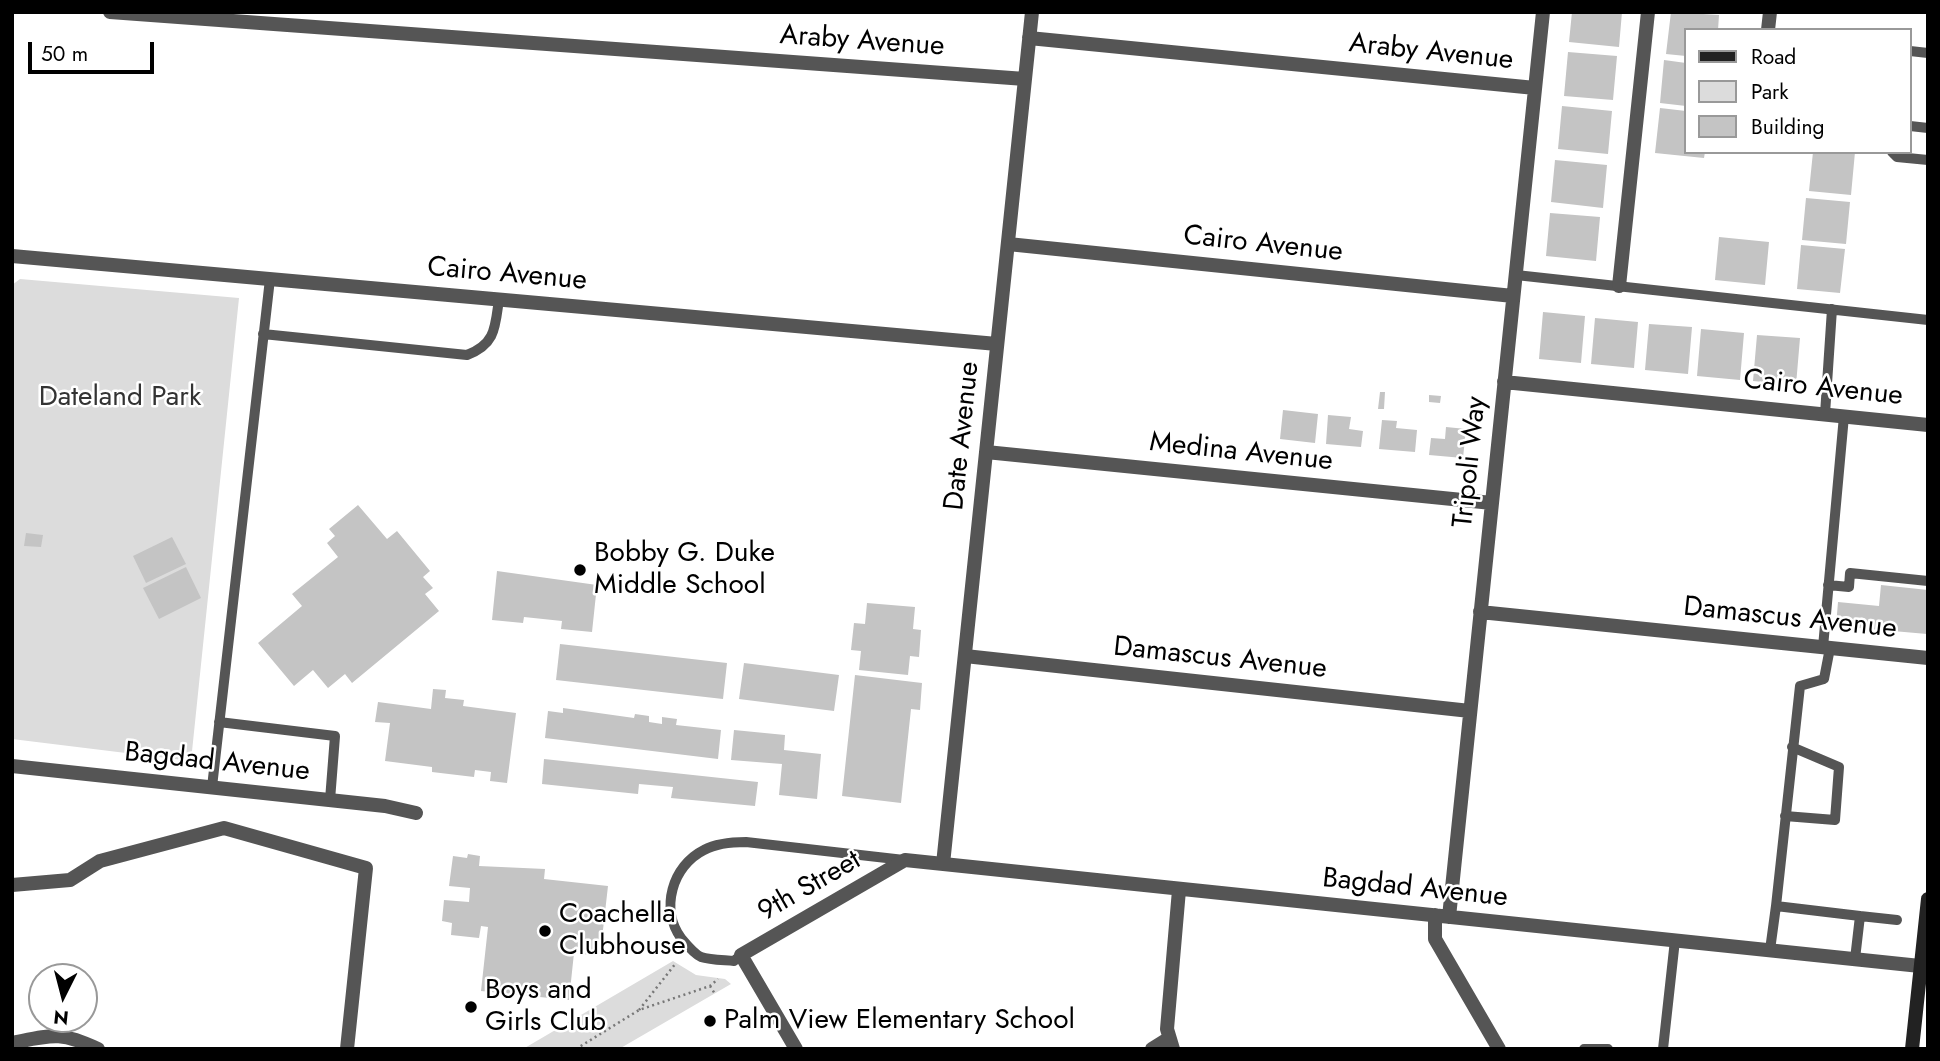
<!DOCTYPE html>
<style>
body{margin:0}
#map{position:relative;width:1940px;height:1061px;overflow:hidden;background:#fff;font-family:Jost,sans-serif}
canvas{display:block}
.frame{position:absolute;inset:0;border:14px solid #000;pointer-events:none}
.legend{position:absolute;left:1684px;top:28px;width:228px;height:126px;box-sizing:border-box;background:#fff;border:2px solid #999;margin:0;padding:9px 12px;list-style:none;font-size:21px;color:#000}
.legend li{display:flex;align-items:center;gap:14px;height:35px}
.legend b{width:35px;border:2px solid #999}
.north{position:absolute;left:28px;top:963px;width:70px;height:70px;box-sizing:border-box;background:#fff;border:2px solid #999;border-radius:50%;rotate:186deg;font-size:19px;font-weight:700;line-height:28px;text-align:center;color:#000}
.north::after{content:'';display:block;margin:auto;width:24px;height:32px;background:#000;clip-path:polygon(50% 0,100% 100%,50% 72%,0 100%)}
.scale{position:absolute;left:28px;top:42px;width:126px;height:32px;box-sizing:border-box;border:4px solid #000;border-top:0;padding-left:9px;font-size:21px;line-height:24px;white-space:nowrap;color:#000;-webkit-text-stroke:5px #fff;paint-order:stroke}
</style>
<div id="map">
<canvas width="1940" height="1061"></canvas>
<div class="frame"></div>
<ul class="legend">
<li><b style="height:9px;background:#222"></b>Road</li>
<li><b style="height:19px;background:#dcdcdc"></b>Park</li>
<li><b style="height:19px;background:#c4c4c4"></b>Building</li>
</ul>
<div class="north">N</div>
<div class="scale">50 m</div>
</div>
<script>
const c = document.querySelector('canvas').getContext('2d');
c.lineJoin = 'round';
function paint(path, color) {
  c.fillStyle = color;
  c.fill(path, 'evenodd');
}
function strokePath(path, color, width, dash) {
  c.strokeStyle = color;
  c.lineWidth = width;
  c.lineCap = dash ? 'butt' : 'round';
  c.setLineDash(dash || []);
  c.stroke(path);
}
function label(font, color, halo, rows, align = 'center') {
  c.font = font + ' Jost,sans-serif';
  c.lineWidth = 5;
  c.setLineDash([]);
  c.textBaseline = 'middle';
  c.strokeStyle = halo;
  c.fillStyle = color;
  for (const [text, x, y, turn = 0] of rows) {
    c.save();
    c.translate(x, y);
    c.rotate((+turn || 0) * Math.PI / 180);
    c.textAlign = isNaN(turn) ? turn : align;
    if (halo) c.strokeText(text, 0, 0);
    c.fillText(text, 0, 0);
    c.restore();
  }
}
const green = new Path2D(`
 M20,279L239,298L191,761L12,739V285Z
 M673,961L696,975L725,979L731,984L619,1049H523Z`);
const building = new Path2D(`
 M1572,12H1622L1619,47L1569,42Z
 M1671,12L1719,15L1718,30H1686V56L1666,54Z
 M1568,52L1617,56L1613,100L1564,96Z
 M1664,60L1686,63V106L1660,103Z
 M1562,106L1612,111L1608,154L1558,149Z
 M1660,108L1686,111V152H1705L1704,158L1655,153Z
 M1813,152H1855L1851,195L1809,191Z
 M1555,160L1607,165L1603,208L1551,202Z
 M1806,198L1850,202L1846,244L1802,240Z
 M1550,213L1600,217L1596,261L1546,256Z
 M1719,237L1769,242L1765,285L1715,280Z
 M1801,245L1845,249L1840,293L1797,289Z
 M1543,312L1585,316L1581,363L1539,359Z
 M1595,318L1638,322L1634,368L1591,364Z
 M1649,324L1692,327L1688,374L1645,370Z
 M1701,329L1744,333L1740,380L1697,376Z
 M1757,335L1800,338L1796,385L1753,381Z
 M1380,392H1385L1384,409H1378Z
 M1429,395L1441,396L1440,403L1429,402Z
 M1283,410L1318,414L1315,443L1280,439Z
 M1328,415L1351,417L1349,429L1363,431L1361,447L1326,444Z
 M1382,420L1397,421L1396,428L1417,430L1415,452L1379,449Z
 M1446,427L1466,429L1463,458L1429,455L1431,438L1445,439Z
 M358,505L387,539L397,531L430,571L423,577L433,588L425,594L439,611L352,683L345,674L328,688L313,670L294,686L258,643L302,606L292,594L338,557L327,543L335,536L329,529Z
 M26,533L43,535L41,547L24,546Z
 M172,537L186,564L146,583L133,556Z
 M186,567L201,598L159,619L143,588Z
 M497,571L597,585L592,632L561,629L562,621L524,617L523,623L492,620Z
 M1881,585L1928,590L1927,634L1836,626L1838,602L1879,606Z
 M867,603L915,607L913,629L921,630L919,657L910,656L908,675L859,670L861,651L851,650L854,623L865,624Z
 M560,644L727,663L723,699L556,680Z
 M744,663L839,675L834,711L739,699Z
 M855,675L922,683L920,710L911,709L901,803L842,796Z
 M433,689L446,690L445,698L464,700L463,706L516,713L507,783L490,781L491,772L475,770L474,777L432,772V767L385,761L390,723L375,722L378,702L431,709Z
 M563,708L634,718L635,714L649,716V722L662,724V717L677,719L676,725L721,730L718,759L545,738L548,711L563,713Z
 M734,730L785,735L784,750L821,754L817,799L779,795L782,764L731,760Z
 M544,759L758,782L755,806L671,798L673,787L639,784L638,794L542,784Z
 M468,854L480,856L479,866L545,869L544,879L608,886L600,956L574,953L569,1000L481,991L488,927L481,926L479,938L451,935L452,923L442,921L444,900L469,902L470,888L449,886L453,856L467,858Z`);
const path = new Path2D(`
 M710,986L715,994
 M639,1010L676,963
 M576,1049L639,1010L710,986L718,979`);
const lane = new Path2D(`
 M1910,51L1928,53
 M1910,126L1928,128
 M1892,152L1897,157L1928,160
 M1516,275L1928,320
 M263,334L467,355C496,344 495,327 499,299
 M1825,414L1832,309
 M1828,585L1849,587L1850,573L1928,581
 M1823,647L1844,416
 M219,722L335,736L330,800
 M212,787L270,279
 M1785,816L1835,820L1839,767L1792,747
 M1776,906L1800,686L1824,679L1830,648
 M1860,916L1897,920
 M1770,950L1776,906L1860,916L1855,959
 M741,955L734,961C724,960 710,960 701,957C694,954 686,944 681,938C660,909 672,866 704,850C717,843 731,842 746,842L904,860
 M1584,1049H1608
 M1663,1049L1675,940`);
const street = new Path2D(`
 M110,12L1025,79
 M1768,30L1770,12
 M1029,38L1535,88
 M1008,244L1513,296
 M12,256L997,344
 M1619,286L1648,12
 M1504,382L1928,425
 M986,452L1492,503
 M1480,612L1928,658
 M965,656L1470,711
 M12,766L385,806L416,813
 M943,864L1032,12
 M12,885L70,880L100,861L224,828L366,868L347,1049
 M1435,915V939L1499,1049
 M1449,917L1543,12
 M12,1043C52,1035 60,1031 98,1049
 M796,1049L741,955L905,860L1920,966
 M1152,1049L1168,1039
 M1173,1049L1167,1029L1179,890`);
const secondary = new Path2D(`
 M1912,1049L1928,899`);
const markers = [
 [580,570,7,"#000"],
 [545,931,7,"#000"],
 [471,1007,7,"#000"],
 [710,1021,7,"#000"]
];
const streetNames = [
 ["Araby Avenue",862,42,4],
 ["Araby Avenue",1431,53,6],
 ["Cairo Avenue",1263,245,6],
 ["Cairo Avenue",507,275,5],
 ["Cairo Avenue",1823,389,6],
 ["Date Avenue",963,436,-84],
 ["Medina Avenue",1241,453,6],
 ["Tripoli Way",1471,462,-84],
 ["Damascus Avenue",1790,619,6],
 ["Damascus Avenue",1220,659,6],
 ["Bagdad Avenue",217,763,6],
 ["9th Street",810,887,-30],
 ["Bagdad Avenue",1415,889,6]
];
const parkNames = [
 ["Dateland Park",120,398]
];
const poiNames = [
 ["Bobby G. Duke",594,554],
 ["Middle School",594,586],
 ["Coachella",559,915],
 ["Clubhouse",559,947],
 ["Boys and",485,991],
 ["Girls Club",485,1023],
 ["Palm View Elementary School",724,1021]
];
paint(green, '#dcdcdc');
paint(building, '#c4c4c4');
strokePath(path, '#777', 2.5, [2, 3.5]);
strokePath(lane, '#555', 10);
strokePath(street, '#555', 14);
strokePath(secondary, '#222', 14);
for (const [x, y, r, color] of markers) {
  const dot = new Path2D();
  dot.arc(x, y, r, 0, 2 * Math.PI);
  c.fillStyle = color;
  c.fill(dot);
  strokePath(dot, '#fff', 2.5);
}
label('28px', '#000', '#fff', streetNames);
label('28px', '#333', '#fff', parkNames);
label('28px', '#000', '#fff', poiNames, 'left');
</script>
